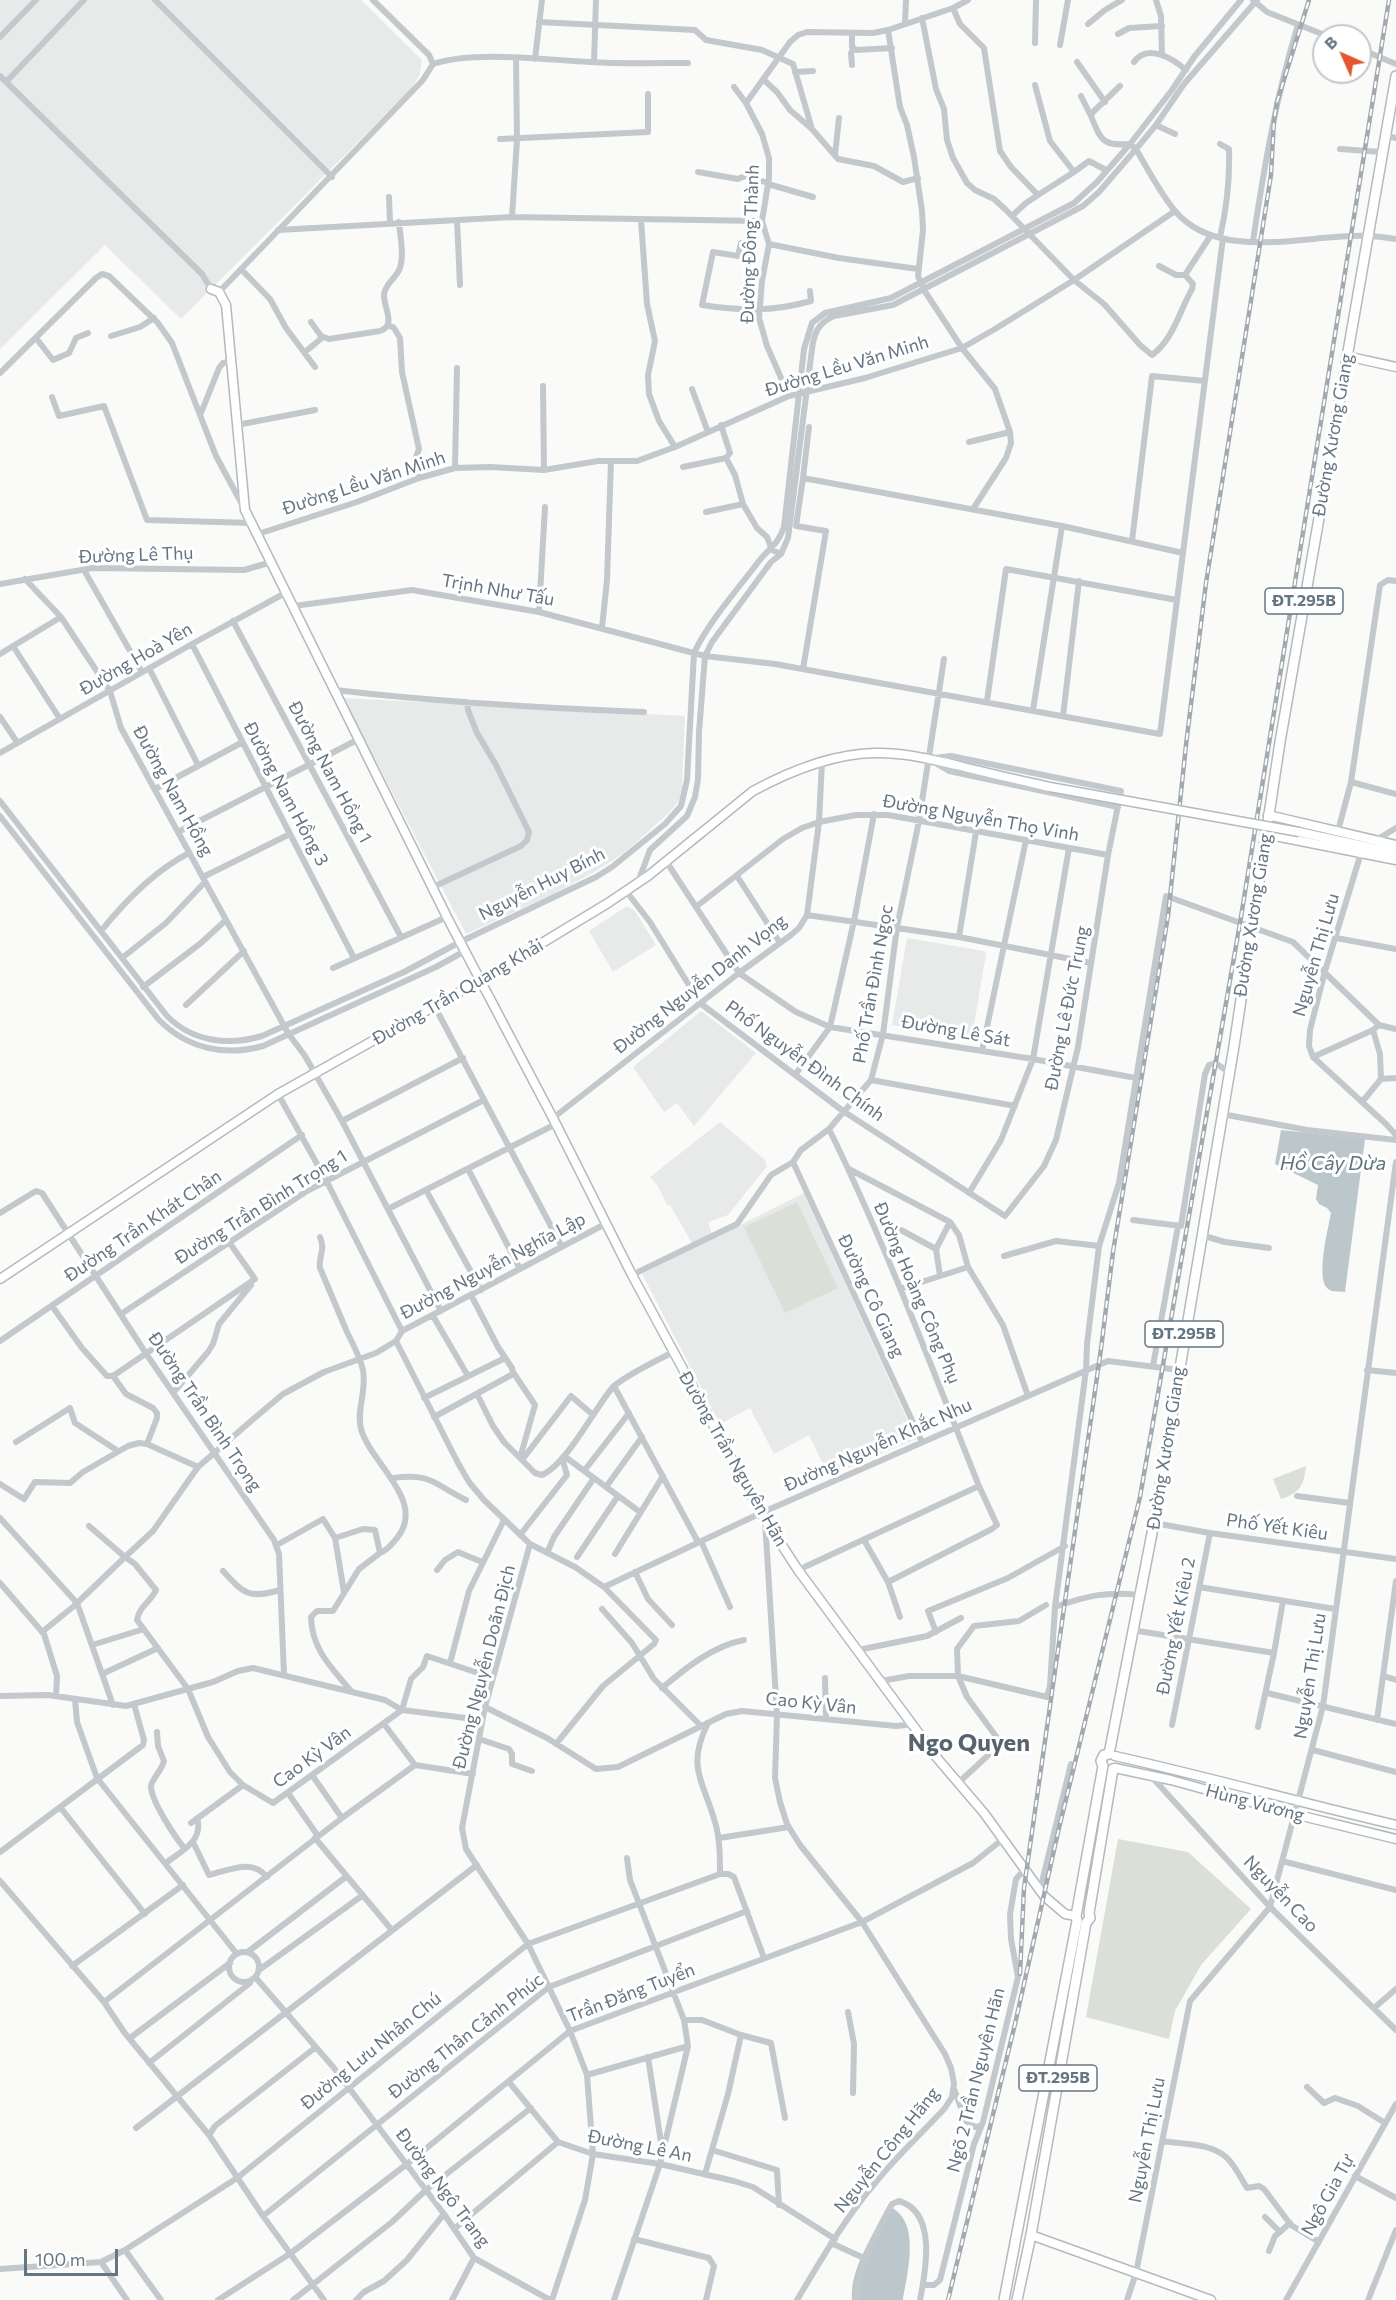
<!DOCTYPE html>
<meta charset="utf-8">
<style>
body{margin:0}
#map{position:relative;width:1396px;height:2300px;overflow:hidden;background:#fafaf8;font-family:Commissioner,sans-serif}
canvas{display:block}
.north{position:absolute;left:1312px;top:24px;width:60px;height:60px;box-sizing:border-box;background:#fff;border:2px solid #c1c8cd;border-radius:50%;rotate:315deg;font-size:16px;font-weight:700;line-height:24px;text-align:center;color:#657683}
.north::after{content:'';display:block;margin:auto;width:21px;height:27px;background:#e4572e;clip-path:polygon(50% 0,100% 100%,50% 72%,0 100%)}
.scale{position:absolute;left:24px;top:2249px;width:94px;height:27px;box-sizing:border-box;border:3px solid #657683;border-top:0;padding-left:8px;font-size:18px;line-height:21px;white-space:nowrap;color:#657683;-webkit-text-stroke:4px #fff;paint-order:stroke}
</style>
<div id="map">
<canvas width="1396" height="2300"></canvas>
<div class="north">B</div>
<div class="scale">100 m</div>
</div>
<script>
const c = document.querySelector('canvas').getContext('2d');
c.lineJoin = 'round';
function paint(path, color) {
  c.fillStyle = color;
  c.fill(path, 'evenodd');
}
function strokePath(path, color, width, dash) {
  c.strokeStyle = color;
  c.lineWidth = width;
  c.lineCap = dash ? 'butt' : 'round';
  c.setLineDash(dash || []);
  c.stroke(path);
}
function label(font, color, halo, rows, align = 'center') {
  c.font = font + ' Commissioner,sans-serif';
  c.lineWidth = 6;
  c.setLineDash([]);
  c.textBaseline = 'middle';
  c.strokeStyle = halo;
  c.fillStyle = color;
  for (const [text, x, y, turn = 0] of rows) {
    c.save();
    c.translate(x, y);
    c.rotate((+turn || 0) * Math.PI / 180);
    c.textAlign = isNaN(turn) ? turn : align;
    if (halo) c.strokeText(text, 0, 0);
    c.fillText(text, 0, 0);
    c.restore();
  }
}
const built = new Path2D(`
 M0,0H361L422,60L420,74L411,89L181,319L105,245L0,349Z
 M343,698L685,716L682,787L679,801L669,813L624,853L594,872L553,894L466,934Z
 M627,906L635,911L656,945L613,972L589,931Z
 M907,938L984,951L986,954L972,1037L969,1039L892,1025Z
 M701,1011L756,1053L694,1126L677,1103L664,1112L633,1067Z
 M720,1122L765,1160L767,1166L728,1215L708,1222L712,1234L692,1243L670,1205L668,1206L657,1185L650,1177Z
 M804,1193L916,1439L829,1476L809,1435L774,1454L750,1408L720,1424L642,1274Z`);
const green = new Path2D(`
 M797,1202L838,1288L785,1313L744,1227Z
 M1306,1466C1304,1485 1300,1493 1281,1499L1273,1479Z
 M1118,1839L1188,1852L1251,1909L1201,1965L1175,2011L1169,2039L1086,2017Z`);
const water = new Path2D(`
 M1281,1130L1365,1139L1345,1292C1339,1291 1331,1293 1327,1288C1316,1277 1328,1229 1331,1213L1327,1208L1319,1204L1316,1199L1318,1185L1275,1164Z
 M892,2208C921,2223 907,2275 903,2300H852C850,2268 872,2239 885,2211Z`);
const street = new Path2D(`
 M155,0L332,177
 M1156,0L1161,16L1162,55
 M1253,0L1267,12L1327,36
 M953,8L960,24L984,48L1000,151L1011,167L1038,195L1074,172L1050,141L1035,85
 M922,18L936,89L944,109L947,140L953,158L967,183L975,190L994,199L1005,209L1074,280L1104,304L1140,345L1152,355C1173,340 1180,310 1192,289L1193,284L1185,275L1211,235
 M539,22L695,30L706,40L762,50L793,64L812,129
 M905,23L906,0
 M1088,24L1105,10L1122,0
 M888,30L900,107L907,125L914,157L922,211L923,230L918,276L924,290L962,348L995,389L1010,432L1011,443L1006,458L973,509
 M852,33V47L856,50L892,48
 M1118,34L1129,28L1162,26
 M0,37L36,0
 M1035,43L1036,0
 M1060,45L1068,0
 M1360,49L1396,64
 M535,59L542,0
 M594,62L596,0
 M1077,62L1105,102
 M1134,62C1147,43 1172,58 1186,70
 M433,64C475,50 545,60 590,62C623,64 656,63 688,63
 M852,65L851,53L853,49
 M795,72L813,71
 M0,76L202,274L211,289
 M764,80L777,92L790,110L812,129L838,159L874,166L903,182L918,178
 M6,82L84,0
 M1120,86L1093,112L1091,116C1101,141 1103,146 1130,144L1136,149C1148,170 1160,193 1175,211C1220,264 1310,233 1369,236C1378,236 1387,238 1396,239
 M734,87L746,103
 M1081,96L1091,116
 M1156,125L1175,134
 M1384,135L1396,138
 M500,139L648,132V94
 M1220,144L1229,149C1230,180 1227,207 1220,237
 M1340,149L1381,152
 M835,155L839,118
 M698,172L738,179L745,176L768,183
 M1074,172L1089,161L1106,170
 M768,184L813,197
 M389,197L390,223
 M1012,216L1026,203L1038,195
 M512,217L517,140L516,58
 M457,220L460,285
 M641,220L647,304L655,341L648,375L649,394L659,421L675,447
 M278,230L512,217L762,221
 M1253,241C1264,168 1276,96 1298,25
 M741,243L738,256L713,252L702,305C741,311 772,312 811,301L810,291
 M769,244L839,258L918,269
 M1159,266L1176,275H1185
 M241,269L270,299L286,328L315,367
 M219,292L423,80L433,64L429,55L373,0
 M311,322L321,336L329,339L380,331C397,325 383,307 384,294C386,283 395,279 399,270C405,257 400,236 399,222
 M388,325L394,328L400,338L402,372L419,449L416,457L419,478
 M111,336L140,327L154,318
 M36,338L53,360L69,353L76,338L88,333
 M305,352L323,337
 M0,373L96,278L102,274L109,276L158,323L172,343L216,456L244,508
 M543,386L544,470
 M692,389L708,432
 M789,396L767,346L759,318L762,281L769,244L762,221L769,178V158L762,134L746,103L790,42L798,35L807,32L873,33L888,30L953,8L968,0
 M52,397L59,416L104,406L147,520L252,523
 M201,413L219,368L223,363L231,361
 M237,425L315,410
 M721,425L730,453L726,458L735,475L743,504L757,528L767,537L772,550L781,554
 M809,427L803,478L1062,526
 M969,442L1010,432
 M683,467L726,458
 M455,468L457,368
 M706,512L743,504
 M258,534L357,502L419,478L455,468L490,467L544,470L598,461H637L675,447L789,396L865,378L962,348L995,329L1074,280L1175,211
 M1132,541L1152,376L1205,381
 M84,570L142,672
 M25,579L61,617L110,691L121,728L288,1033L305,1056L342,1121L441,1311
 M0,584L93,568L244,570L272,562
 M294,606L412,590L539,612L705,656L775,664L1160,734L1223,238
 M539,612L545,507
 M233,621L401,937
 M602,628L607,580L611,461
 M192,644L354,958
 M13,646L60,719
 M0,654L61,617
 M149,668L198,765
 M803,669L826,531L796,526L803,478
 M335,690C438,702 541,708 644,712
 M987,701L1006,569L1177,600
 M1033,710L1062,526L1183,553
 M1063,716L1079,581
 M0,717L17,742
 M0,753L192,644L287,592
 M934,762L949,771L1118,807
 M1351,782L1396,794
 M155,789L241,743
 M0,801L167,1016C193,1042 228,1046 262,1036L404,972L460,942L596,877L612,867L665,824L681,806L687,780L694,653C709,621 738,589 759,561C770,547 777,546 784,527L804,349L812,323L825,313L891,298L1074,203L1097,182L1130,144L1172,90L1194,57L1241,0
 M0,816L159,1020C187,1048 224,1057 263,1046L436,967L465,951
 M1338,831L1351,782L1380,585L1388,580L1396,581
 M178,832L359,739
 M1376,840L1396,828
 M1361,853L1325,971L1310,1030L1309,1046L1313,1057L1386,1124L1396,1135V1139
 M666,861L739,973L796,1012L830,1027L1033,1059L1136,1078
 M737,876L780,943
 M203,877L290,834
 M638,882L650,850L687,816L695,797L698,779L699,732L705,656L712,642L771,562L781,554L788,538L812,349C814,333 818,323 834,316L893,305L1083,206L1099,192L1136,149L1156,125L1184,84L1257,0
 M433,887L521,846L527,840L529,832L496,765L477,733L468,710L467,702
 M626,891L650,922L700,1003L843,1111L1005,1216L1044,1166L1056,1140L1078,1047L1108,855L1121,791L951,756L935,758
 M697,906L783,839L802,828L819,822L856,815H888L1108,855
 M807,915L819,822L822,761
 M101,931C126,900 154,871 189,853
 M959,937L976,832
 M1336,938L1396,949
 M122,958L166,923L205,882
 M333,968L447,917
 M143,987L201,943L226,920
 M186,1005L244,951
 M435,1007L562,1247
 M1373,1030L1380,1054L1381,1079
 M982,1051L1026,840
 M1313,1057L1373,1030L1379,1025
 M795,1075L830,1027L854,921L874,814
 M871,1080L1015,1106
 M278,1094L326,1180L402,1331
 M1362,1102L1381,1079L1396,1078
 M1222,1114L1307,1130L1396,1140
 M553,1118L739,973L791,935L799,928L807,915L959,937L1091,963
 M342,1121L463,1058
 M793,1162L922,1442
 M468,1169L520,1269
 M849,1169L950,1222L959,1235L968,1267L1003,1325L1028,1396
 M426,1190L481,1290
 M969,1193L1001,1140L1033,1059L1069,848
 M388,1209L556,1124
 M0,1213L36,1191L42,1193L147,1355L274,1540L279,1554L284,1674
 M1133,1220L1181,1226L1205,1074L1209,1065L1215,1063L1229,1072
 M901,1230L936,1249
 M1201,1235L1225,1242L1269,1248
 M320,1237C326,1252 318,1255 320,1268C329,1289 338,1311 347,1332C353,1344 360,1357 363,1370C367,1391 356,1411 361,1429C371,1464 427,1501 397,1538C392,1544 388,1550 380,1553
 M1004,1256L1056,1241L1099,1246
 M632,1275L737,1224L771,1175L793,1162L801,1150L829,1129L871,1080L883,1034L897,927L919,821L944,659
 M940,1276L936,1249L950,1222
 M900,1289L968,1267
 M52,1306L82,1348L107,1376H113L255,1279L229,1242
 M121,1314L307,1191L484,1100
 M433,1316L468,1376
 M0,1341L302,1135
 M396,1341L458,1463L469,1482L484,1500L530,1544L575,1567L604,1587L761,1513L1108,1361L1179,1370
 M1153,1366L1178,1226
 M1367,1370L1396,1373
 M513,1372L535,1405L520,1458
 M113,1376L126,1394L153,1408L157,1413V1418L147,1444
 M614,1386L698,1542
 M173,1393L208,1352L213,1344L219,1324L251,1285
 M477,1394L493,1426L504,1442L535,1473L542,1475C566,1465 594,1410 612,1388C622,1377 658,1360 673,1352
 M424,1398L505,1358
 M434,1417L513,1374L512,1368L498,1347L471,1295
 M16,1442L70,1408L75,1423L118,1451
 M564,1456L640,1512
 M522,1460L571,1396L593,1415
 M584,1471L629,1413
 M393,1478C433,1473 433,1484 466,1500
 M0,1484L24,1499L35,1482L70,1483L83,1472L128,1446L139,1443L147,1444L198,1467
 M606,1487L642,1437
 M1297,1496L1349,1503
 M0,1518L77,1603L113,1705
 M765,1520L777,1715L775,1778L780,1802L787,1824L800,1845L862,1922L945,2054L951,2068L954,2083L952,2097L945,2108C922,2133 897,2156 876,2182C845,2218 821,2260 797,2300
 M1154,1523L1210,1533L1396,1559
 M520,1535L567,1475L562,1458
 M335,1538L363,1529L375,1530L380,1553L359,1569L333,1611H317L311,1617C312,1650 331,1667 351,1691
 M864,1540L888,1582L900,1617
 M701,1541L730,1607
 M530,1544L485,1707L462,1828L466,1849L528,1944L570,2031L587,2075L593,2154L585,2200L552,2300
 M277,1545L323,1519L335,1538L344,1592
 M547,1553L554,1537L594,1478
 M615,1554L663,1476
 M577,1557L618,1496
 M437,1570L445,1560L458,1552L482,1562
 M798,1570L979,1486C931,1366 886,1245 829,1129
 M223,1571C244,1594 249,1599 280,1590
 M635,1572L648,1599L672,1625
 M888,1582L992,1529L997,1525L979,1486
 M0,1583L44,1634L57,1676L56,1696
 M1199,1587L1335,1609
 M1055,1607C1086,1596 1107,1591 1139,1595
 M602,1609L632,1643L654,1679L701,1726
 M1132,1630L1274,1653L1283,1601
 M42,1632L74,1606L125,1557L89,1526
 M936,1632L928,1611L1008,1578L1065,1546
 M92,1645L144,1629
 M858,1650L927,1636L961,1618
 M450,1663L469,1591L504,1520
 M102,1674L158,1648
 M1383,1676L1396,1680
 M825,1678L826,1719
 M881,1681L909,1676H958L957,1649L974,1626L1019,1621L1046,1605
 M662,1688C687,1667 713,1646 744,1640
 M1267,1693L1396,1724
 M0,1696L48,1695L126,1706L213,1682L238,1671L253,1668L385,1700L402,1710L411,1679L423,1667L427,1656L493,1678
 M75,1699L77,1722L97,1778L237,1954
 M485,1707L547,1738L596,1769L618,1767L726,1714L742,1711L896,1726L906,1725L911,1721
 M482,1720L402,1710L273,1803L243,1785L230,1772L208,1737L188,1689L137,1620C140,1605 150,1603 156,1590L135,1564L125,1557L153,1531L198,1467L251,1421L283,1394L324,1372L376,1353L396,1341L402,1331L607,1223
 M1377,1720L1396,1581
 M708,1723C686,1767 703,1780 715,1822C720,1839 720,1856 720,1874
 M384,1724L415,1765
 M1172,1725L1210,1533
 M1258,1727L1274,1653
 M157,1732L158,1746L164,1761C162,1770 152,1779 151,1786C151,1801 175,1837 185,1849
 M479,1739L509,1749L512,1754V1764L532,1771
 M556,1744L603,1686L654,1644L656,1640L604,1587
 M1313,1750L1396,1772
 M312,1775L342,1818
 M1150,1775L1270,1907L1396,2030
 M958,1783L995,1749L998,1739L967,1697L958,1676L1047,1697L1050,1686L1055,1607L1086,1370L1087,1344L1099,1246L1119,1183L1166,896L1293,942L1379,1025L1396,1029
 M288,1793L318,1836
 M60,1807L145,1914
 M191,1823L243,1785
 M315,1838L391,1929
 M719,1838L789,1827
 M193,1842L209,1875C230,1870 252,1858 267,1877
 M0,1852L143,1745L144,1740L134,1704
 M1282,1861L1396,1890
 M166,1863C181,1851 204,1841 197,1818
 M0,1881L104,2002L124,2032L209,2135L263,2216L324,2300
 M1040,1890L1071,1764
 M249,1951L347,1876
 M229 1967a15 15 0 1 1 30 0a15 15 0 1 1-30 0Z
 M72,1966L183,1885
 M259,1970L363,1895
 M256,1978L334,2068L444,2214L474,2258L550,2300
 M104,2002L342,1818L415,1765L473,1774
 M1374,2008L1396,1989
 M848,2012L854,2044L853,2093
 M684,2020H702L741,2035L771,2043L785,2118
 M130,2038L230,1963
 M648,2057L662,2149
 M149,2063L250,1983
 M587,2075L688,2046
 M509,2082L558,2142
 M1307,2087L1324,2103L1335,2098L1358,2106L1385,2123
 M954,2089L966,2121L975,2127L981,2126
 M136,2128L477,1865
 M209,2135L215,2126L316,2047
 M1162,2141C1182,2144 1210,2143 1226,2157C1234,2164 1241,2178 1247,2188L1259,2186L1264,2189L1291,2225L1319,2242
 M712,2150L777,2170L779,2205
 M705,2174L728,2094L741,2035
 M1355,2176L1396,2198
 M263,2216L549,1987L747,1911
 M1265,2217L1280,2232L1290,2223
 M454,2229L558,2142L593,2154L660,2164L734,2181L753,2187L835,2239
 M634,2239L709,2258L714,2266L706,2300
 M831,2243L866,2259
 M125,2250L161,2300
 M1269,2251L1275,2236L1280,2232
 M101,2262L127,2300
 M0,2269L101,2262L125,2250L237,2178L528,1944L720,1874H728L734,1877L764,1958
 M923,2285H934L940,2280L974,2144L983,2122L1018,1977L1011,1939L1010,1914L1016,1879L1025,1869
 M218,2300L291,2253L407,2164L570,2031L862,1922L973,1863L1003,1839
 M293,2300L392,2222L426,2190L531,2108
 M356,2300L364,2292L384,2281L407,2260L444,2214
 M452,2300L474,2258
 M614,2300L660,2164L688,2046L684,2020L630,1880L627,1858
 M856,2300C857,2266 876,2234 892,2204L899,2201C937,2212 926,2270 920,2300
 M1127,2300L1136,2273L1190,2001L1270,1907L1323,1706L1396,1162
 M1286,2300L1396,2104
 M1368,2300L1396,2230`);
const secondary = new Path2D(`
 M211,289L219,292L226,305L245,510L447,917L556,1124L632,1275L761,1513L798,1570L937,1758L984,1813L1044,1896L1065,1914L1076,1916
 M1346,356L1396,367
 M1268,815L1396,845
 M1299,832L1396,853
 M1265,834L1396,860
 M0,1279L278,1094L481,980L608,903L648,876L753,791C790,771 831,754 874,753C902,752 929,759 956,765C987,773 1019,780 1050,787
 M1115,1756C1209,1777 1302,1803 1396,1825
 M1115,1768L1171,1780L1294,1814L1396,1839
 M1031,2235L1211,2300`);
const primary = new Path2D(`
 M1109,1754L1154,1523L1234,1046L1280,742L1396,76
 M1004,2300L1077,1921L1076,1916L1103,1766L1101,1761L1104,1755L1109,1754
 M1017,2300L1031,2235L1086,1923L1090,1918L1089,1913L1113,1769`);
const rail = new Path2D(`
 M1020,1974L1024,1888L1101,1349L1113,1252L1168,916L1186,745L1206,583L1271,175L1274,120L1277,102L1309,0
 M948,2300L1015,2024L1059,1828L1140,1497L1240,923L1389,0`);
const secondaryBridge = new Path2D(`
 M1050,787L1299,832`);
const shields = [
 [1304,601,78],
 [1184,1334,78],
 [1058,2078,78]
];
const shieldNames = [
 ["ĐT.295B",1304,601],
 ["ĐT.295B",1184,1334],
 ["ĐT.295B",1058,2078]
];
const streetNames = [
 ["Đường Đông Thành",750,244,-88],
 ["Đường Lều Văn Minh",847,366,-17],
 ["Đường Xương Giang",1333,435,-80],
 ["Đường Lều Văn Minh",364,483,-18],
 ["Đường Lê Thụ",136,555,-2],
 ["Trịnh Như Tấu",498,590,10],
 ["Đường Hoà Yên",136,659,-30],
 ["Đường Nam Hồng 1",330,772,62],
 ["Đường Nam Hồng",173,791,61],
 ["Đường Nam Hồng 3",286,794,62],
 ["Đường Nguyễn Thọ Vinh",981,818,10],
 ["Nguyễn Huy Bính",542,884,-27],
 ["Đường Xương Giang",1253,915,-81],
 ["Nguyễn Thị Lưu",1316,955,-74],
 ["Đường Nguyễn Danh Vọng",700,984,-38],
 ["Phố Trần Đình Ngọc",873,984,-80],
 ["Đường Trần Quang Khải",458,992,-30],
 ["Đường Lê Đức Trung",1067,1008,-79],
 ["Đường Lê Sát",956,1031,10],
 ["Phố Nguyễn Đình Chính",805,1061,36],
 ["Đường Trần Bình Trọng 1",261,1207,-32],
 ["Đường Trần Khát Chân",143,1226,-34],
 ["Đường Nguyễn Nghĩa Lập",493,1266,-28],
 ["Đường Hoàng Công Phụ",917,1293,67],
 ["Đường Cô Giang",871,1296,65],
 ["Đường Trần Bình Trọng",205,1412,56],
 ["Đường Nguyễn Khắc Nhu",878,1445,-24],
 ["Đường Xương Giang",1166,1448,-81],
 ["Đường Trần Nguyên Hãn",733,1459,60],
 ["Phố Yết Kiêu",1277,1527,8],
 ["Đường Yết Kiêu 2",1176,1626,-79],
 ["Đường Nguyễn Doãn Địch",484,1667,-76],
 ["Nguyễn Thị Lưu",1310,1676,-81],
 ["Cao Kỳ Vân",811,1703,6],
 ["Cao Kỳ Vân",312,1757,-36],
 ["Hùng Vương",1255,1803,15],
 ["Nguyễn Cao",1281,1894,46],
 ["Trần Đăng Tuyển",631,1993,-21],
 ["Đường Thân Cảnh Phúc",466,2036,-38],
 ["Đường Lưu Nhân Chú",371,2051,-39],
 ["Ngõ 2 Trần Nguyên Hãn",976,2080,-76],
 ["Nguyễn Thị Lưu",1147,2140,-79],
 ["Đường Lê An",640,2146,11],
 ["Nguyễn Công Hãng",887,2150,-51],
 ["Đường Ngô Trang",443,2188,53],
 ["Ngô Gia Tự",1328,2195,-61]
];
const waterNames = [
 ["Hồ Cây Dừa",1333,1163]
];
const districtNames = [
 ["Ngo Quyen",969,1743]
];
paint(built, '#e8e9e9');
paint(green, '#dadfd7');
paint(water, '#bbc7cb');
strokePath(secondary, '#b3babf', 11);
strokePath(primary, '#b5babe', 12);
strokePath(street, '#c3c8cc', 6);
strokePath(secondary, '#fff', 8);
strokePath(primary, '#fff', 9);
strokePath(rail, '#a2aab0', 4.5);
strokePath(rail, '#fff', 2, [7]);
strokePath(secondaryBridge, '#b3babf', 11, []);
strokePath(secondaryBridge, '#fff', 8);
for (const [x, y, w] of shields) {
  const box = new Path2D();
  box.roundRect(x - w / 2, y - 13, w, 26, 4.5);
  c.fillStyle = '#fff';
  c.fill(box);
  strokePath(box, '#657683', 1.5);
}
label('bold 16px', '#657683', null, shieldNames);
label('18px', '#657683', '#fff', streetNames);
label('italic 20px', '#60757c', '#fff', waterNames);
label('bold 24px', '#57646e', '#fff', districtNames);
</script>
